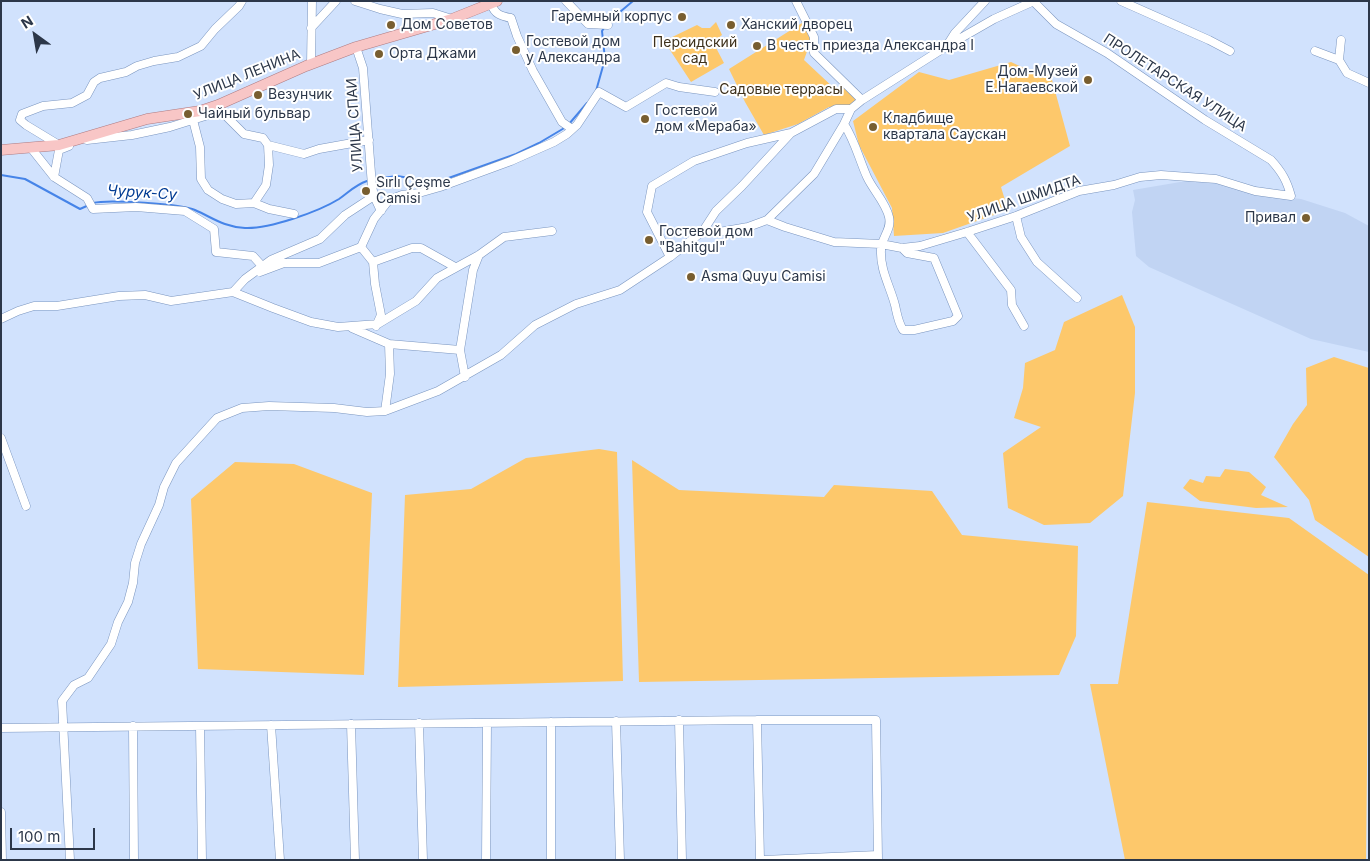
<!DOCTYPE html>
<meta charset="utf-8">
<style>
body{margin:0}
#map{position:relative;width:1370px;height:861px;overflow:hidden;background:#d1e2fd;font-family:Inter,sans-serif}
canvas{display:block}
.frame{position:absolute;inset:0;border:2px solid #2c3749;pointer-events:none}
.north{position:absolute;left:10px;top:10px;width:50px;height:50px;-webkit-text-stroke:4px #fff;paint-order:stroke;rotate:328deg;font-size:14px;font-weight:700;line-height:20px;text-align:center;color:#2c3749}
.north::after{content:'';display:block;margin:auto;width:18px;height:22px;background:#2c3749;clip-path:polygon(50% 0,100% 100%,50% 72%,0 100%)}
.scale{position:absolute;left:10px;top:828px;width:85px;height:22px;box-sizing:border-box;border:2px solid #2c3749;border-top:0;padding-left:6px;font-size:15px;line-height:18px;white-space:nowrap;color:#2c3749;-webkit-text-stroke:4px #fff;paint-order:stroke}
</style>
<div id="map">
<canvas width="1370" height="861"></canvas>
<div class="frame"></div>
<div class="north">N</div>
<div class="scale">100 m</div>
</div>
<script>
const c = document.querySelector('canvas').getContext('2d');
c.lineJoin = 'round';
function paint(path, color) {
  c.fillStyle = color;
  c.fill(path, 'evenodd');
}
function strokePath(path, color, width, dash) {
  c.strokeStyle = color;
  c.lineWidth = width;
  c.lineCap = dash ? 'butt' : 'round';
  c.setLineDash(dash || []);
  c.stroke(path);
}
function label(font, color, halo, rows, align = 'center') {
  c.font = font + ' Inter,sans-serif';
  c.lineWidth = 4;
  c.setLineDash([]);
  c.textBaseline = 'middle';
  c.strokeStyle = halo;
  c.fillStyle = color;
  for (const [text, x, y, turn = 0] of rows) {
    c.save();
    c.translate(x, y);
    c.rotate((+turn || 0) * Math.PI / 180);
    c.textAlign = isNaN(turn) ? turn : align;
    if (halo) c.strokeText(text, 0, 0);
    c.fillText(text, 0, 0);
    c.restore();
  }
}
const built = new Path2D(`
 M1186,181L1221,184L1253,194L1301,199L1345,213L1369,226V352L1311,339L1149,267L1136,256L1132,212L1135,200L1133,190Z`);
const green = new Path2D(`
 M716,22L722,35L713,42L724,63L691,82L664,41L697,25L702,28H710Z
 M802,23L811,40L804,60L835,89L843,87L855,97L856,101L847,107H829L798,124L764,135L745,102L729,69Z
 M1011,62L1026,69L1051,76L1070,146L1001,187L1008,210L943,233L894,236L892,208L859,145L853,121L919,72L949,80Z
 M1122,295L1135,327V393L1123,496L1090,523L1044,525L1008,508L1003,453L1041,427L1014,418L1023,388L1025,363L1055,350L1064,322Z
 M1334,357L1369,368V557L1315,520L1309,500L1274,457L1293,424L1307,405L1306,368Z
 M599,449L617,452L623,681L398,687L405,495L471,489L526,458Z
 M632,460L679,490L824,497L834,485L932,491L962,535L1078,546L1076,636L1059,675L639,682Z
 M235,462L294,464L372,493L364,675L198,669L191,499Z
 M1225,469L1249,472L1266,487L1261,495L1288,507L1256,508L1200,501L1183,488L1190,479L1203,483L1206,476L1220,477Z
 M1147,502L1289,518L1369,575L1366,860H1125L1090,684H1118Z`);
const stream = new Path2D(`
 M608,22L633,1
 M596,91L605,59L602,31L604,28
 M569,124L587,103
 M1,175L25,179L80,209L89,205
 M375,179L397,176L416,179L443,180L516,154L539,143L566,127
 M93,203C107,199 182,204 195,210C213,218 224,227 245,228C269,229 318,212 339,199C349,192 355,185 367,181`);
const minor = new Path2D(`
 M355,1L380,9L402,14L433,13L452,19
 M566,1L588,24L608,25
 M796,1L814,37V53L862,100
 M1121,1L1209,40L1230,51
 M491,4C495,14 500,16 511,18L517,36L533,71L562,122L572,129
 M311,28L336,1
 M1341,40L1339,60L1347,73L1369,83
 M948,44L955,33L985,1
 M356,47L363,68L372,186L374,196L381,211
 M1315,51L1339,60
 M311,64L312,1
 M219,106L221,111L244,134L263,138L268,145L304,154L319,149L369,140
 M193,120L200,147L201,179L208,190L222,199L236,204L254,203L269,209L294,214
 M844,124C855,141 859,159 867,177C873,190 886,203 889,217C892,230 881,238 881,250C880,270 890,286 895,305C897,314 898,322 903,330H914L953,321L958,316L934,258L907,253L902,248
 M87,140L132,135L170,127L221,111
 M59,145L26,125L20,120L22,114L43,106L72,103L87,95L94,82L100,78L126,72L137,66L154,61L178,57L201,46L215,29L239,6L242,1
 M31,148L54,177L87,198L93,209L136,207L185,211L214,229L216,252L253,256L262,266
 M54,177L59,150L69,146
 M254,203L266,185L269,165L268,145
 M1016,216L1021,237L1037,262L1077,298
 M767,220L785,227L834,242L881,244L902,248L920,246L967,232L1016,216L1079,191L1114,185L1140,177L1161,175L1216,179L1255,191L1291,196C1287,181 1282,172 1271,160L1205,120L1107,53L1056,24L1033,1
 M703,231L719,232L748,227L767,220L814,174L844,124L851,109
 M967,232L1011,290L1012,305L1024,326
 M361,247L374,219L389,200L402,195L419,193L440,187L511,161L554,142L567,134L577,125L599,92L626,107L666,83L679,87L715,92
 M361,247L373,262L375,284L381,315L376,326
 M670,257L647,212L652,186L694,161L747,143L791,133
 M373,262L412,248H421L455,267
 M260,272L284,263H319L361,247
 M233,292L273,308L311,322L338,327L378,324L416,301L437,278L479,255L504,237L552,231
 M1,319L18,311L34,306H57L119,296L145,295L171,301L233,292L245,279L271,260L320,239L345,215L374,196
 M352,328L389,344L460,350
 M465,377L460,350L473,270L479,255
 M385,411L390,374L389,344
 M1,438L26,506
 M679,720L682,860
 M757,720L760,860
 M616,721L620,860
 M419,723L423,860
 M351,724L355,860
 M271,725L280,860
 M133,726L134,860
 M200,726L202,860
 M1,728L757,720H876L878,860
 M1,812L2,860
 M70,860L62,701L74,685L88,678L111,644L118,622L128,602L133,583L135,563L141,544L159,505L164,487L176,463L217,418L242,408L269,406L334,408L367,412L385,411L438,391L501,355L535,325L576,304L620,290L670,257L703,231L716,211L742,186L791,133L836,109H851L862,100L947,46L994,19L1034,1
 M486,860L487,723
 M551,860V722
 M763,860L878,855`);
const major = new Path2D(`
 M1,150L59,145L147,119L200,111L218,105L306,66L356,47L452,19L497,1`);
const markers = [
 [682,17,5,"#785e30"],
 [391,25,5,"#785e30"],
 [731,25,5,"#785e30"],
 [757,46,5,"#785e30"],
 [516,50,5,"#785e30"],
 [379,54,5,"#785e30"],
 [1088,80,5,"#785e30"],
 [258,95,5,"#785e30"],
 [188,114,5,"#785e30"],
 [645,119,5,"#785e30"],
 [873,127,5,"#785e30"],
 [366,191,5,"#785e30"],
 [1306,218,5,"#785e30"],
 [649,240,5,"#785e30"],
 [691,277,5,"#785e30"]
];
const poiNames = [
 ["Гаремный корпус",672,17,"right"],
 ["Дом Советов",401,25],
 ["Ханский дворец",741,25],
 ["Гостевой дом",526,42],
 ["у Александра",526,58],
 ["В честь приезда Александра I",767,46],
 ["Орта Джами",389,54],
 ["Дом-Музей",1078,72,"right"],
 ["Е.Нагаевской",1078,88,"right"],
 ["Везунчик",268,95],
 ["Гостевой",655,111],
 ["дом «Мераба»",655,127],
 ["Чайный бульвар",198,114],
 ["Кладбище",883,119],
 ["квартала Саускан",883,135],
 ["Sırlı Çeşme",376,183],
 ["Camisi",376,199],
 ["Привал",1296,218,"right"],
 ["Гостевой дом",659,232],
 ["\"Bahitgul\"",659,248],
 ["Asma Quyu Camisi",701,277]
];
const parkNames = [
 ["Персидский",695,43],
 ["сад",695,59],
 ["Садовые террасы",781,90]
];
const streetNames = [
 ["УЛИЦА ЛЕНИНА",247,75,-22],
 ["ПРОЛЕТАРСКАЯ УЛИЦА",1175,83,33],
 ["УЛИЦА СПАИ",355,125,-94],
 ["УЛИЦА ШМИДТА",1024,199,-19]
];
const waterNames = [
 ["Чурук-Су",142,193,4]
];
paint(built, '#c1d4f3');
paint(green, '#fdc86b');
strokePath(stream, '#4684e8', 2);
strokePath(minor, '#7a95bf', 9);
strokePath(major, '#ad7b82', 11);
strokePath(minor, '#fff', 8);
strokePath(major, '#f8c6c6', 10);
for (const [x, y, r, color] of markers) {
  const dot = new Path2D();
  dot.arc(x, y, r, 0, 2 * Math.PI);
  c.fillStyle = color;
  c.fill(dot);
  strokePath(dot, '#fff', 2);
}
label('14px', '#2c3749', '#fff', poiNames, 'left');
label('14px', '#3d301b', '#fff', parkNames);
label('14px', '#2c3749', '#fff', streetNames);
label('italic 15px', '#003b93', '#fff', waterNames);
</script>
